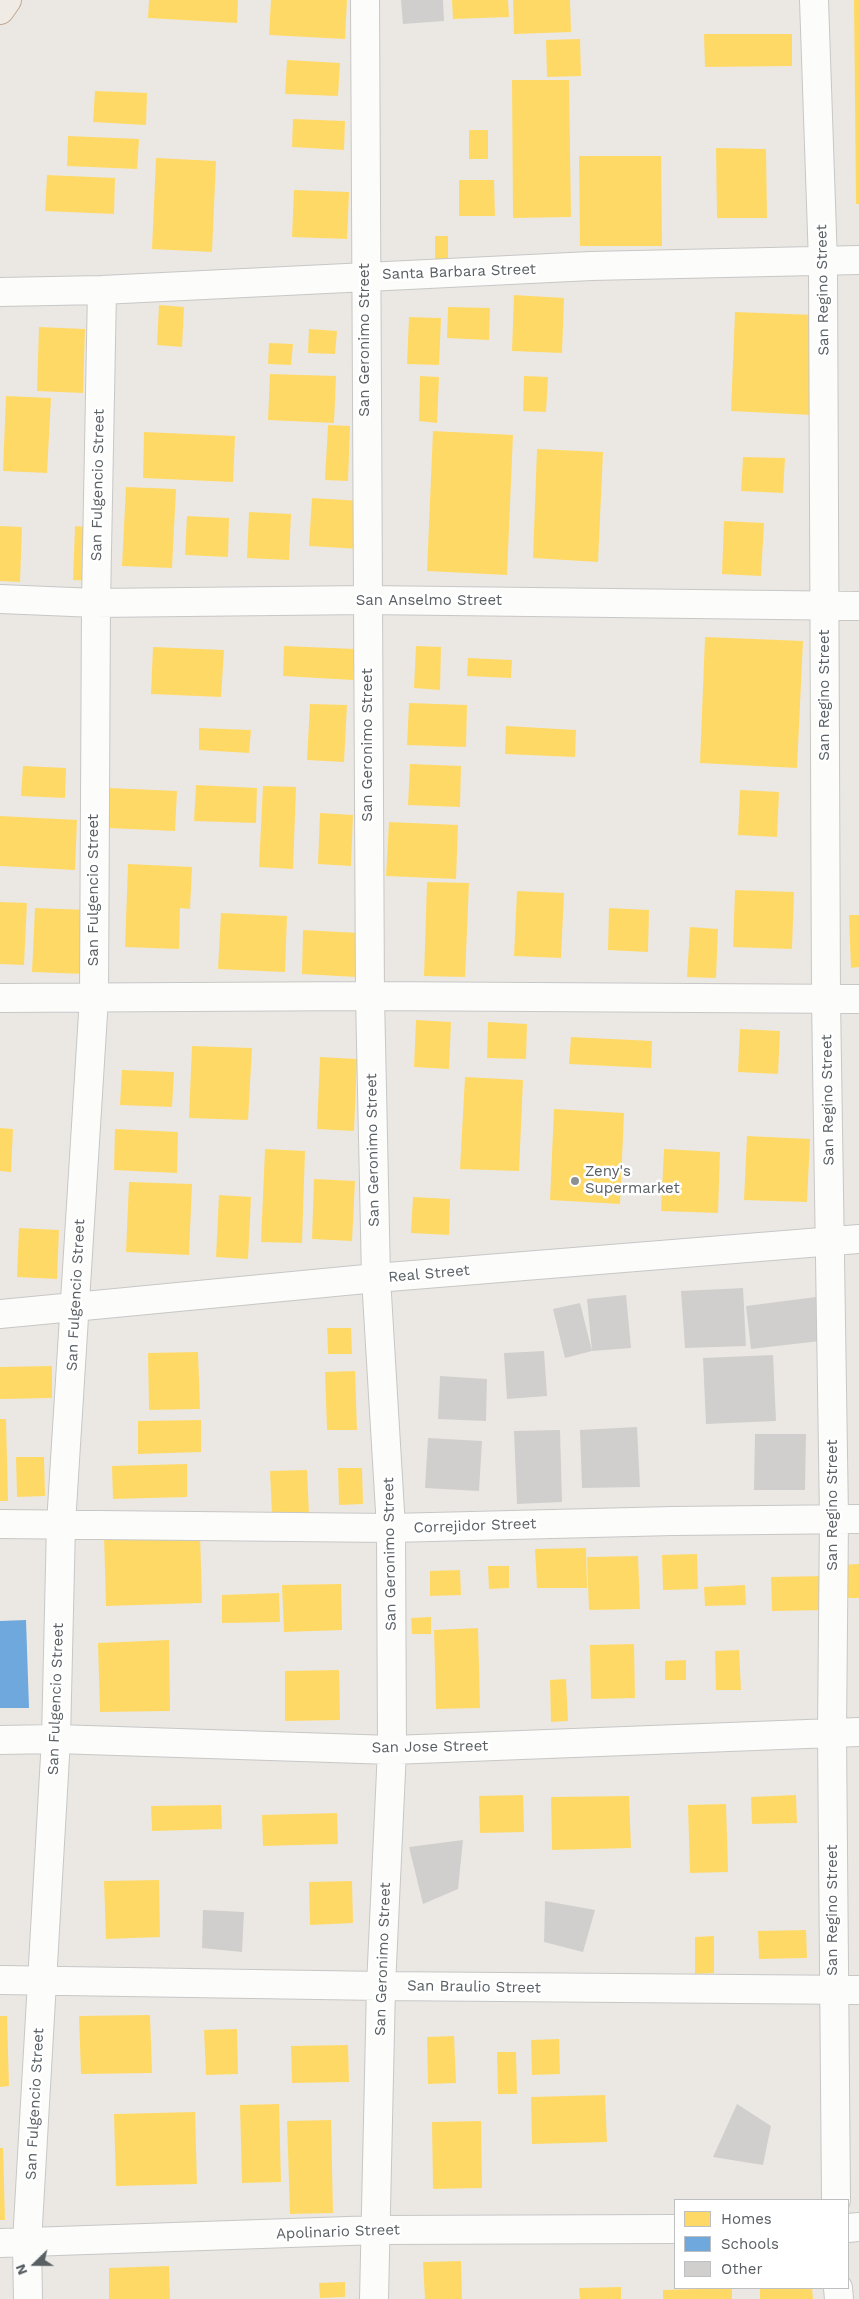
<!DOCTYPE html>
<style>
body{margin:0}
#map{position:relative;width:859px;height:2299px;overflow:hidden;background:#ebe8e4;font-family:"Work Sans",sans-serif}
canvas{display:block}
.legend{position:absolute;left:674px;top:2199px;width:175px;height:90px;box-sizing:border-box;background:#fff;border:1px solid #bdbfc1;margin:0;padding:6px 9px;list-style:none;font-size:15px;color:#596064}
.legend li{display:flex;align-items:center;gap:10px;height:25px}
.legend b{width:25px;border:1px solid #bdbfc1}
.north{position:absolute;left:10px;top:2239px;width:50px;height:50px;-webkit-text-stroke:4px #fff;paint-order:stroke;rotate:248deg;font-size:14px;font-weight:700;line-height:20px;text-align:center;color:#596064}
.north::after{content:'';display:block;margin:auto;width:18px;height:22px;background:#596064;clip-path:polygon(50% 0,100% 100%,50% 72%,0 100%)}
</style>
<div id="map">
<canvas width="859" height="2299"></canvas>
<ul class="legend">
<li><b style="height:14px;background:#ffd966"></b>Homes</li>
<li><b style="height:14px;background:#6fa8dc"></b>Schools</li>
<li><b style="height:14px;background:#d1cfcd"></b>Other</li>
</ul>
<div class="north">N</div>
</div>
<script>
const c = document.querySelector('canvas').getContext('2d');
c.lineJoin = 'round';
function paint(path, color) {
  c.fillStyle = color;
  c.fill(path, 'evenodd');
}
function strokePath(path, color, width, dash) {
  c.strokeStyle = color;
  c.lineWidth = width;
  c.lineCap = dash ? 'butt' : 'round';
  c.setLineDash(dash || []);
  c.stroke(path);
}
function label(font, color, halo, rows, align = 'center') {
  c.font = font + ' "Work Sans",sans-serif';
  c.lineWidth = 5;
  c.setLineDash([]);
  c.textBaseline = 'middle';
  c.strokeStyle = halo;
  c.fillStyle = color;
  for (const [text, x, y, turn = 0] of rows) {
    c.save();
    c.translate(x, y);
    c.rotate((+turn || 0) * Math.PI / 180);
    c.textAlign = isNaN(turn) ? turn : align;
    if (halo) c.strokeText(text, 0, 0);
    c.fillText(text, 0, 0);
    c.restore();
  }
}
const homes = new Path2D(`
 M149,0H238L237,23L148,18Z
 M271,0H347L345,39L269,35Z
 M452,0H508L509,17L453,19Z
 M513,0H570L571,32L514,34Z
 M854,0H859V204H856Z
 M704,34H792V66L705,67Z
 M580,39L581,76L547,77L546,40Z
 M287,60L340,63L338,96L285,94Z
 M512,80H569L571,217L513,218Z
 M95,91L147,93L146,125L93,122Z
 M293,119L345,121L344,150L292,147Z
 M469,130H488V159H469Z
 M68,136L139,139L137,169L67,166Z
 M716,148L766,149L767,218H717Z
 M579,156H661L662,246H580Z
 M156,158L216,161L212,252L152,249Z
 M47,175L115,178L114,214L45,211Z
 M459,180H494L495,216H459Z
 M294,190L349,192L347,239L292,237Z
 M435,236H448V259L435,260Z
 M514,295L564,298L562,353L512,351Z
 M159,305L184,307L182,347L157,345Z
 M448,307L490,308L489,340L447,338Z
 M735,312L816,315L812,415L731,411Z
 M409,317L441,318L439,365L407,364Z
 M39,327L85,329L83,393L37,391Z
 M309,329L337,331L335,354L308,353Z
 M269,343L293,344L291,365L268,364Z
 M270,374L336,376L334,423L268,420Z
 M420,376L439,377L437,423L419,421Z
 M524,376L548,377L546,412L523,411Z
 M6,396L51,398L47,473L3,471Z
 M328,425L350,426L348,481L325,480Z
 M433,431L513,435L507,575L427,571Z
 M144,432L235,436L233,482L143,478Z
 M537,449L603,452L598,562L533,558Z
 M743,457L785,458L783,493L741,491Z
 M126,487L176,489L172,568L122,566Z
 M312,498L362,501L360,549L309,546Z
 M249,512L291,514L289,560L247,558Z
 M187,516L229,518L228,557L185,555Z
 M724,521L764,523L761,576L722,574Z
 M0,526L22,527L20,582L0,581Z
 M75,526L98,528L95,581L73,580Z
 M705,637L803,641L797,768L700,763Z
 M284,646L355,649L353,680L283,676Z
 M416,646L441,647L440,690L414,688Z
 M153,647L224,650L221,697L151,694Z
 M468,658L512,660L511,678L467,676Z
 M409,703L467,705L466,747L407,745Z
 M310,704L347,705L344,762L307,760Z
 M506,726L576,730L575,757L505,754Z
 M199,728L251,730L249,753L199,750Z
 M410,764L461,766L460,807L408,805Z
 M23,766L66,768L65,798L21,796Z
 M196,785L257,788L256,823L194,821Z
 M263,786L296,787L293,869L259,867Z
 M110,788L177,791L175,831L108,828Z
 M740,790L779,792L777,837L738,835Z
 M320,813L353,815L351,866L318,864Z
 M0,816L77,820L75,870L0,866Z
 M389,822L458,825L456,879L386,876Z
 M128,864L192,867L190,909L180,908L179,949L125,947Z
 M427,882L469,883L465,977L424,976Z
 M735,890L794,892L792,949L733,947Z
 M517,891L564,893L561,958L514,956Z
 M0,902L27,903L24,965L0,964Z
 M35,908L88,910L85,974L32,972Z
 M609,908L649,910L648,952L608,950Z
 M221,913L287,916L285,972L218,969Z
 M849,915H859V967L851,968Z
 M690,927L718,929L716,978L687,977Z
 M303,930L359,933L357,977L302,974Z
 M416,1020L451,1022L449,1069L414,1067Z
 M488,1022L527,1024L526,1059L487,1058Z
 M740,1029L780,1031L778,1074L738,1072Z
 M571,1037L652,1041L651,1068L569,1064Z
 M192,1046L252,1048L248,1120L189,1118Z
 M320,1057L357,1059L354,1131L317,1129Z
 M122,1070L174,1072L172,1107L120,1105Z
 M465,1077L523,1080L519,1171L460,1169Z
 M554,1109L624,1113L620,1204L550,1200Z
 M0,1128L13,1129L11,1172L0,1171Z
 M115,1129L178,1132L177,1173L114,1170Z
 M747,1136L810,1139L807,1202L744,1200Z
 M265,1149L305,1151L302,1243L261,1242Z
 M664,1149L720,1152L718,1213L661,1211Z
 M314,1179L355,1181L352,1241L312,1239Z
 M129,1182L192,1184L189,1255L126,1252Z
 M219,1195L251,1197L248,1259L216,1257Z
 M413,1197L450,1199L449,1235L411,1233Z
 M19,1228L59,1230L57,1279L17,1277Z
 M327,1328H351L352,1354H328Z
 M198,1352L200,1409L149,1410L148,1353Z
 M52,1366V1398L0,1399V1367Z
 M355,1371L357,1430H327L325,1372Z
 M0,1419H6L8,1501H0Z
 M201,1420V1452L138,1454V1421Z
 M16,1457H44L45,1496L17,1497Z
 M187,1464V1497L113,1499L112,1466Z
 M338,1468H362L363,1504L339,1505Z
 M307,1470L309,1514L272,1515L270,1471Z
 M200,1533L202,1603L106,1606L104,1535Z
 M586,1548L587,1588H537L535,1549Z
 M697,1554L698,1589L663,1590L662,1555Z
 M638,1556L640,1609L589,1610L587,1557Z
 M859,1564V1598H843L842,1565Z
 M488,1566H509V1588L489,1589Z
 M460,1570L461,1595L430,1596V1571Z
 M826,1576V1610L772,1611L771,1577Z
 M341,1584L342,1630L284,1632L282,1585Z
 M745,1585L746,1605L705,1606L704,1587Z
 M279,1593L280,1622L222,1623V1595Z
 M431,1617V1634H412L411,1618Z
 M478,1628L480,1708L436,1709L434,1630Z
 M169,1640L170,1711L100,1712L98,1643Z
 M634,1644L635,1698L591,1699L590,1645Z
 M739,1650L741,1690H716L715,1651Z
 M686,1660V1680H665V1661Z
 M339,1670L340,1720L285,1721V1671Z
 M566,1679L568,1721L551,1722L550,1680Z
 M523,1795L524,1832L480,1833L479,1796Z
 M796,1795L797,1823L752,1824L751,1797Z
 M629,1796L631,1848L552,1850L551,1797Z
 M726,1804L728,1872L690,1873L688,1805Z
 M221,1805L222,1829L152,1831L151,1806Z
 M337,1813L338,1844L263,1846L262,1815Z
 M159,1880L160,1937L106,1939L104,1881Z
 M352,1881L353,1923L310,1925L309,1882Z
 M806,1930L807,1958L759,1959L758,1931Z
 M714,1936V1973L695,1974V1937Z
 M150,2015L152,2073L81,2074L79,2016Z
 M0,2016H7L9,2086L0,2087Z
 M237,2029L238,2074L206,2075L204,2030Z
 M454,2036L456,2083L428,2084L427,2037Z
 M559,2039L560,2074L532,2075L531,2040Z
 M348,2045L349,2082L292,2083L291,2046Z
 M497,2052H516L517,2094H498Z
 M605,2095L607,2142L532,2144L531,2097Z
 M279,2104L281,2182L242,2183L240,2105Z
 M195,2112L197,2184L116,2186L114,2114Z
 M331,2120L333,2213L290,2214L287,2121Z
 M481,2121L482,2188L433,2189L432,2122Z
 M0,2148H3L5,2220H0Z
 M461,2261L462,2299H425L423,2262Z
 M169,2266L170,2299H109V2268Z
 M345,2282V2297L320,2298L319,2283Z
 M621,2287V2299H580L579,2288Z
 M732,2288V2299H663V2290Z
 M760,2288H812L813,2299H760Z`);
const schools = new Path2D(`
 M26,1620L29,1708H0V1621Z`);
const building = new Path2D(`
 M401,0H443L444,21L403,24Z
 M743,1288L746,1346L685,1348L681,1291Z
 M626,1295L631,1348L592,1351L587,1299Z
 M816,1297L820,1341L751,1349L746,1306Z
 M580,1303L592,1351L565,1358L553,1309Z
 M544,1351L547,1396L507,1399L504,1353Z
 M773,1355L776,1421L706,1424L703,1358Z
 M440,1376L487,1379L486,1421L438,1419Z
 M637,1427L640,1487L582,1488L580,1430Z
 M560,1430L562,1502L517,1504L514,1431Z
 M755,1434H806L805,1490H754Z
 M428,1438L482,1441L479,1491L425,1488Z
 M463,1840L458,1889L423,1904L409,1847Z
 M545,1901L595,1910L583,1952L544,1942Z
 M203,1910L244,1912L242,1952L202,1948Z
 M737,2104L771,2126L763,2165L713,2157Z`);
const minor = new Path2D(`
 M365,0L370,996L376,1278L391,1528L392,1750L381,1986L374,2299
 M814,0L823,262L826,998L834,1518L832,1733L836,2200
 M0,292L102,290L591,266L859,260
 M0,599L96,603L366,600L859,606
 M0,998L370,996L859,999
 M0,1314L376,1278L859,1239
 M0,1524L391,1528L673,1521L859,1519
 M0,1740L56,1739L392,1750L859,1732
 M0,1980L381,1986L859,1990
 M848,2228L859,2227
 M0,2243L377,2230L675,2229
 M838,2288L839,2299
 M28,2299L27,2242L56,1739L61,1524L94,998L96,603L102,290`);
const trunk = new Path2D(`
 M0,10L7,0`);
const markers = [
 [575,1181,5,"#8c9091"]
];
const streetNames = [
 ["Santa Barbara Street",459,272,-2],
 ["San Regino Street",823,290,-91],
 ["San Geronimo Street",365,340,-90],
 ["San Fulgencio Street",98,485,-89],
 ["San Anselmo Street",429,601],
 ["San Regino Street",825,695,-90],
 ["San Geronimo Street",368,745,-90],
 ["San Fulgencio Street",94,890,-90],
 ["San Regino Street",828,1100,-91],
 ["San Geronimo Street",373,1150,-91],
 ["Real Street",429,1274,-5],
 ["San Fulgencio Street",76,1295,-87],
 ["San Regino Street",833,1505,-90],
 ["Correjidor Street",475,1526,-2],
 ["San Geronimo Street",390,1554,-91],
 ["San Fulgencio Street",56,1699,-88],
 ["San Jose Street",430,1747,-1],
 ["San Regino Street",833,1910,-90],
 ["San Geronimo Street",383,1959,-88],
 ["San Braulio Street",474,1987,1],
 ["San Fulgencio Street",35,2104,-87],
 ["Apolinario Street",338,2232,-2]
];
const poiNames = [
 ["Zeny's",585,1172],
 ["Supermarket",585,1189]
];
paint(homes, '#ffd966');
paint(schools, '#6fa8dc');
paint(building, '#d1cfcd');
strokePath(minor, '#c7c7c6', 30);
strokePath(trunk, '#c2a992', 30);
strokePath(minor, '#fcfcfb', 28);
strokePath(trunk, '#f0ebe4', 28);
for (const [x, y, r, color] of markers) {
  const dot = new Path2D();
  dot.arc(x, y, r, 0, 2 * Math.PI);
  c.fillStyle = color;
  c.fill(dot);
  strokePath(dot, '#fff', 2);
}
label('15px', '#596064', '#fff', streetNames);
label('15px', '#596064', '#fff', poiNames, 'left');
</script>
